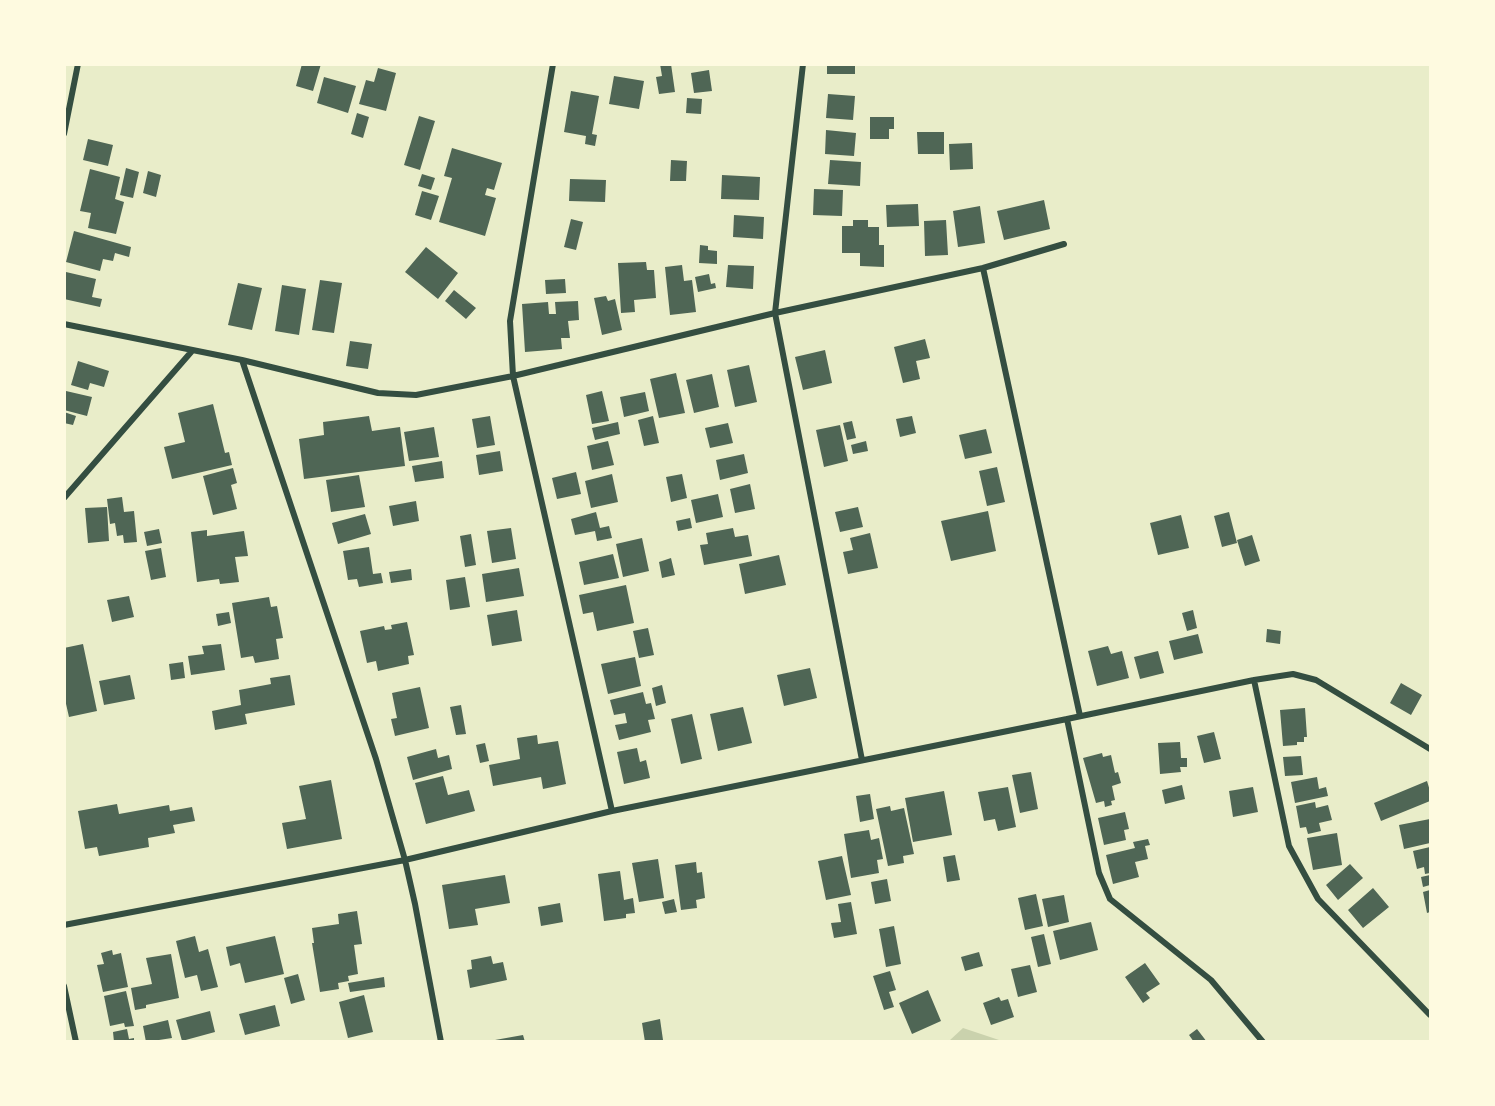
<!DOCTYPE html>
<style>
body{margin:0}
#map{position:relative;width:1495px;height:1106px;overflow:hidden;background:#e9edc9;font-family:Roboto,sans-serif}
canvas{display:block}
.frame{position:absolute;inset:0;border:66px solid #fefae0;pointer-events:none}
</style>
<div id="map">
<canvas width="1495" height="1106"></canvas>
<div class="frame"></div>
</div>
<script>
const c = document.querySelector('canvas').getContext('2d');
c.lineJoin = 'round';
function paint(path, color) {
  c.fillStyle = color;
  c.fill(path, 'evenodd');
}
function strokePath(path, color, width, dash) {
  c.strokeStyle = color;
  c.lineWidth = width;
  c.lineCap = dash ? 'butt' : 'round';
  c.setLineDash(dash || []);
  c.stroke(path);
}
const green = new Path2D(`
 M963,1028L1002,1041H949Z`);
const building = new Path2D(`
 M302,64H321L313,91L296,86Z
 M660,64H671L675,92L659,94L656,77L662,76Z
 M827,64H855V74H827Z
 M378,68L396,73L386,111L359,104L366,80L374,82Z
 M709,70L712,91L694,93L691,73Z
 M614,76L644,81L639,109L609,104Z
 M324,77L356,86L348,113L317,103Z
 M571,91L599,96L592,134L597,135L595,146L585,144L586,136L564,132Z
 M828,94L855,96L853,120L826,118Z
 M687,98L702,99L701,114L686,113Z
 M357,113L369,117L363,138L351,134Z
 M419,116L435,121L420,170L404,165Z
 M870,117H894V129H889V139H870Z
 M826,130L856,133L854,156L825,154Z
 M917,132H944V154H918Z
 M88,139L113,145L108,166L83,160Z
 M972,143L973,169L950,170L949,144Z
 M452,148L502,163L494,190L487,188L485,195L496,198L485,236L439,222L452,178L444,176Z
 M671,160L687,161L686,181H670Z
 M830,160L861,162L860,186L828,184Z
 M126,168L139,172L133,198L120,195Z
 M90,169L120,177L115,199L124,202L116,234L88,228L91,213L80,211Z
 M148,171L161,175L156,197L143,193Z
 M422,174L435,178L431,190L418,186Z
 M722,175L760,177L759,200L721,199Z
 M570,179L606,180L605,202L569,201Z
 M814,189L843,190L842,216L813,215Z
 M422,191L439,196L431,220L415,215Z
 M1044,200L1050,229L1004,240L997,211Z
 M918,204L919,226L887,227L886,205Z
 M980,206L985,243L958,247L953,211Z
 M734,215L764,217L763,239L733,237Z
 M571,219L583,222L576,250L564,247Z
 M853,220H868V227H879V245H884V267L860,266V253H842V226H853Z
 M946,220L948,255L925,256L924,221Z
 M74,231L131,247L129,257L115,253L113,261L103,259L100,271L66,262Z
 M700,245L708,246V250L717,251V264L699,263Z
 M426,247L458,273L438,299L405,272Z
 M646,262L647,270H654L656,298L634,300L635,312L621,313L618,263Z
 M682,265L684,281L692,280L696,312L670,315L665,267Z
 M728,265L754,266L753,289L726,287Z
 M66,272L96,279L92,297L102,299L100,307L64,299Z
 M709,274L711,284L715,283L716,288L698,292L695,277Z
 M565,279L566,293L546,294L545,280Z
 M320,280L342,283L334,333L312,330Z
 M238,283L262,288L252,330L228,325Z
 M282,285L306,289L299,335L275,331Z
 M454,290L476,308L466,319L445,301Z
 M606,296L608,301L615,299L622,330L602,335L594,298Z
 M578,301L579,320L568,321L570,338H561L562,349L525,352L522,304L548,302L549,314H556L555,302Z
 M925,339L930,358L916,361L920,379L903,383L894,347Z
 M350,341L372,344L368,369L346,366Z
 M825,350L832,383L803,390L795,357Z
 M78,361L109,371L104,387L90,383L88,390L71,385Z
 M749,365L757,402L735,407L727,370Z
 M676,373L685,413L659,418L650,379Z
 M712,374L719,407L694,413L686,380Z
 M66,391L92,397L87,416L64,410Z
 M602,391L609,421L592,424L586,395Z
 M645,392L649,411L624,417L620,397Z
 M213,404L225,453L229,452L232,465L172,479L164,447L185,442L178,413Z
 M64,412L76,416L73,425L64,423Z
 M369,416L372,431L400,427L405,466L304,479L299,439L324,435L323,422Z
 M490,416L495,445L477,448L472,419Z
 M653,416L659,443L644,446L638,420Z
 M912,416L916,433L900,437L896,419Z
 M852,421L856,438L847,440L843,423Z
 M618,422L620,434L595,440L592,428Z
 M728,423L733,443L710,448L705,428Z
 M840,425L848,461L824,467L816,430Z
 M434,427L439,457L409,461L404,432Z
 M986,429L992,453L965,459L959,435Z
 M608,441L614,465L592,470L587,446Z
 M866,441L868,451L853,454L851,445Z
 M500,451L503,471L479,475L476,455Z
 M744,454L748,473L720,480L716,460Z
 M442,461L444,478L415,482L412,466Z
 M997,467L1005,502L987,506L979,471Z
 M233,468L237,483L231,485L237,509L213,515L203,476Z
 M576,472L581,494L557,499L552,478Z
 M612,474L618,502L591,508L585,481Z
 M682,474L687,498L671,502L666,477Z
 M359,475L365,507L331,512L326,480Z
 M750,484L755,509L735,513L730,489Z
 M718,494L723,517L696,523L691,500Z
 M122,497L124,512L134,511L137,542L124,543L123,535L117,536L115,523L110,524L107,499Z
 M416,501L419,521L393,526L389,506Z
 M107,507L109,541L88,543L85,508Z
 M858,507L863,527L840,532L835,512Z
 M988,511L996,551L951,561L941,521Z
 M596,512L600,528L609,526L612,538L597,541L595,531L575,535L571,519Z
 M1229,512L1237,543L1222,547L1214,516Z
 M365,514L371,534L338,544L332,523Z
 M1181,515L1189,548L1158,555L1150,523Z
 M690,518L692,528L678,531L676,521Z
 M511,528L516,559L492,563L487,531Z
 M733,528L735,537L748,535L752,556L704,565L700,545L708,544L706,533Z
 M159,529L162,543L147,546L144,532Z
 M207,530V536L244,531L248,556L235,557L239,582L220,584L219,579L197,582L191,532Z
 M870,533L878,568L848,574L843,552L853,550L850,538Z
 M471,534L476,565L465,567L460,536Z
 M1252,535L1260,561L1245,566L1237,540Z
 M642,538L649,571L623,577L616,544Z
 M369,547L373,574L381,573L383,583L359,587L357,579L348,580L343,551Z
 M161,548L166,577L151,580L145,551Z
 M613,554L619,578L584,585L579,562Z
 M779,555L786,585L745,594L739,564Z
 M671,558L675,575L662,578L659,562Z
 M519,568L524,596L486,602L482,574Z
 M411,569L412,580L391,583L389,572Z
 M465,577L470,607L450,610L446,580Z
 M626,585L634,623L597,631L593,612L583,614L579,595Z
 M129,596L134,617L112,622L107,600Z
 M269,597L271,607L277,606L283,638L276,639L279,659L255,663L253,656L241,658L232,603Z
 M517,610L522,641L492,646L487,615Z
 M1193,610L1197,628L1187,631L1182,613Z
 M229,612L231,623L218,626L216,614Z
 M407,622L414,655L408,656L409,664L378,671L376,661L367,663L360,631L384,626L385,630L392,629L391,625Z
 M648,628L654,655L639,658L633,631Z
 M1267,629L1281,631L1280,644L1266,642Z
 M1198,634L1203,653L1174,660L1169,641Z
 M83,644L97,711L69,717L64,695V648Z
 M221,644L225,670L191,675L188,656L204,654L202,646Z
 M1108,646L1111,654L1122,651L1129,678L1097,686L1088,651Z
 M1158,651L1164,673L1140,679L1134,657Z
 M635,657L641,686L608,694L601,664Z
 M183,662L185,678L171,680L169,664Z
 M810,668L817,698L784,706L777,675Z
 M130,675L135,699L104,705L99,681Z
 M290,675L295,705L245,714L247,724L215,730L212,711L241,705L239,690L271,684L270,678Z
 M1401,683L1422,695L1411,715L1390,703Z
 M662,685L666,703L656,706L652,688Z
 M420,687L429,728L395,736L391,719L397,718L392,693Z
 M643,692L646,704L651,703L655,719L648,720L651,732L619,740L615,725L627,723L625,713L614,715L610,700Z
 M461,705L466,734L456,735L450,707Z
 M743,707L752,743L718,751L710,714Z
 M1305,708L1307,737H1304V742H1297V745L1283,746L1280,710Z
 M692,714L702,759L681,764L671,719Z
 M1214,732L1221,759L1204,763L1197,736Z
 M537,735L538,744L558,741L566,784L543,789L541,777L493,786L489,765L520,759L517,738Z
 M1180,742L1181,758H1187V767H1180L1181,772L1160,774L1158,743Z
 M485,743L489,761L480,763L476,745Z
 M637,748L640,762L646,760L650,778L624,784L617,752Z
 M436,749L438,758L449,755L452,769L413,780L407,757Z
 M1102,753L1103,757L1111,755L1115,773L1118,772L1121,783L1112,786L1115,800L1111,801L1112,805L1105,807L1104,801L1096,803L1083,758Z
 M1301,756L1303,775L1285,776L1283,757Z
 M1031,772L1038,809L1020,813L1012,775Z
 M443,776L448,795L469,790L475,811L426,824L415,783Z
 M1317,777L1319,789L1326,787L1328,796L1295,803L1291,782Z
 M331,780L342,839L287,849L282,823L306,819L299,786Z
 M1427,781L1430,791V801L1381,821L1374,803Z
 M1182,785L1185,799L1165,804L1162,790Z
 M1008,787L1016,827L998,831L995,819L984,821L978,792Z
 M1253,787L1258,812L1233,817L1229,791Z
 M944,791L952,835L913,842L905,798Z
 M870,794L874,819L860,822L856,796Z
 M1315,802L1316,808L1328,805L1332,820L1319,823L1321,831L1308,834L1306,827L1300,828L1296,806Z
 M117,804L119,814L169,805L170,811L192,807L195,821L173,825L175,833L148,838L149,847L99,856L97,847L85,849L78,811Z
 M890,806L891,811L904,808L914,854L903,856L904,863L888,866L876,809Z
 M1125,812L1129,829L1124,830L1126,840L1104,845L1098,818Z
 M1430,819V843L1404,849L1399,825Z
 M869,830L871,840L879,838L883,859L877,860L879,873L851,878L844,834Z
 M1337,833L1342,865L1313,870L1307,838Z
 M1148,839L1150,845L1145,846L1148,859L1135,862L1139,877L1113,884L1106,855L1135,848L1133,842Z
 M1430,847V873L1425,874L1424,867L1417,869L1413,851Z
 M955,855L960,880L947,882L943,857Z
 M842,856L851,895L826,900L818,861Z
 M658,859L664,898L639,902L632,863Z
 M696,862L697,873L702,872L705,898L696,900L697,908L681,910L675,865Z
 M1350,864L1363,878L1338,900L1326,885Z
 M620,871L624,900L633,898L635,913L626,914V918L604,921L598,874Z
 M505,875L510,903L475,909L478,925L449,929L442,885Z
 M1430,875V885L1423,887L1421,877Z
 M887,879L891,901L875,904L871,882Z
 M1373,888L1389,907L1363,928L1348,910Z
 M1430,890V912L1427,913L1423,892Z
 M1036,894L1043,926L1025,930L1018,898Z
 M1064,895L1069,922L1048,927L1042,899Z
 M674,899L677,912L665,914L662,902Z
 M851,902L857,934L834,938L831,923L841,922L838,904Z
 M560,903L563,922L541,926L538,907Z
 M357,911L362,944L354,945L358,974L348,976L349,981L338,983L339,989L320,992L312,943H314L312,928L339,924L338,914Z
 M1091,922L1098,950L1060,960L1053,931Z
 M894,926L901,964L886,967L879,929Z
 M1044,934L1051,964L1038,967L1031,937Z
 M195,936L199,952L208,949L218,987L201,991L197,975L185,978L176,941Z
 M275,936L284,974L245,983L240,963L230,966L226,947Z
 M112,950L113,955L121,953L128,987L103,992L97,965L104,964L101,953Z
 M979,952L983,966L965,971L961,957Z
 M171,954L179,998L146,1005V1008L135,1010L131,988L152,984L146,958Z
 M491,956L493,964L503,962L507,980L470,988L467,970L472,969L471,960Z
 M1145,963L1160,984L1146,993L1150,998L1143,1003L1125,977Z
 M1030,965L1037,992L1018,997L1011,969Z
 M890,971L896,990L889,992L894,1007L884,1010L873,976Z
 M298,974L305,1000L291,1004L284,978Z
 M384,977L385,987L350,992L348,983Z
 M928,990L941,1021L912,1034L899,1003Z
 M126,991L134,1026L125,1027L124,1023L110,1026L104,996Z
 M364,995L373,1032L348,1038L339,1002Z
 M999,997L1001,1001L1008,999L1014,1017L991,1025L983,1003Z
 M275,1005L280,1026L245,1035L239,1014Z
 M210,1011L215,1032L182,1041L176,1020Z
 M660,1019L663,1040L645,1042L642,1023Z
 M168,1020L172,1038L146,1042L143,1026Z
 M127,1029L129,1039L134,1038V1042H114L113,1032Z
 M1197,1029L1207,1042H1194L1189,1035Z
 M523,1035L525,1042H496L495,1040Z`);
const minor = new Path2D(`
 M553,64L510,321L513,376L612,811
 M803,64L775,313L862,760
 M64,134L78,64
 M983,268L1080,716
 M64,324L242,360L378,393L416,395L513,376L775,313L983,268L1064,244
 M242,360L376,759L405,860L415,904L441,1042
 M64,498L192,351
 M1254,680L1289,846L1318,899L1430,1015
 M1067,719L1099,873L1110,899L1211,980L1263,1042
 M64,925L405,860L612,811L1067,719L1254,680L1293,674L1316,680L1430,749
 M64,986L76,1042`);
paint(green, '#cad2ad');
paint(building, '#4f6655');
strokePath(minor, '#344e41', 6);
</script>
